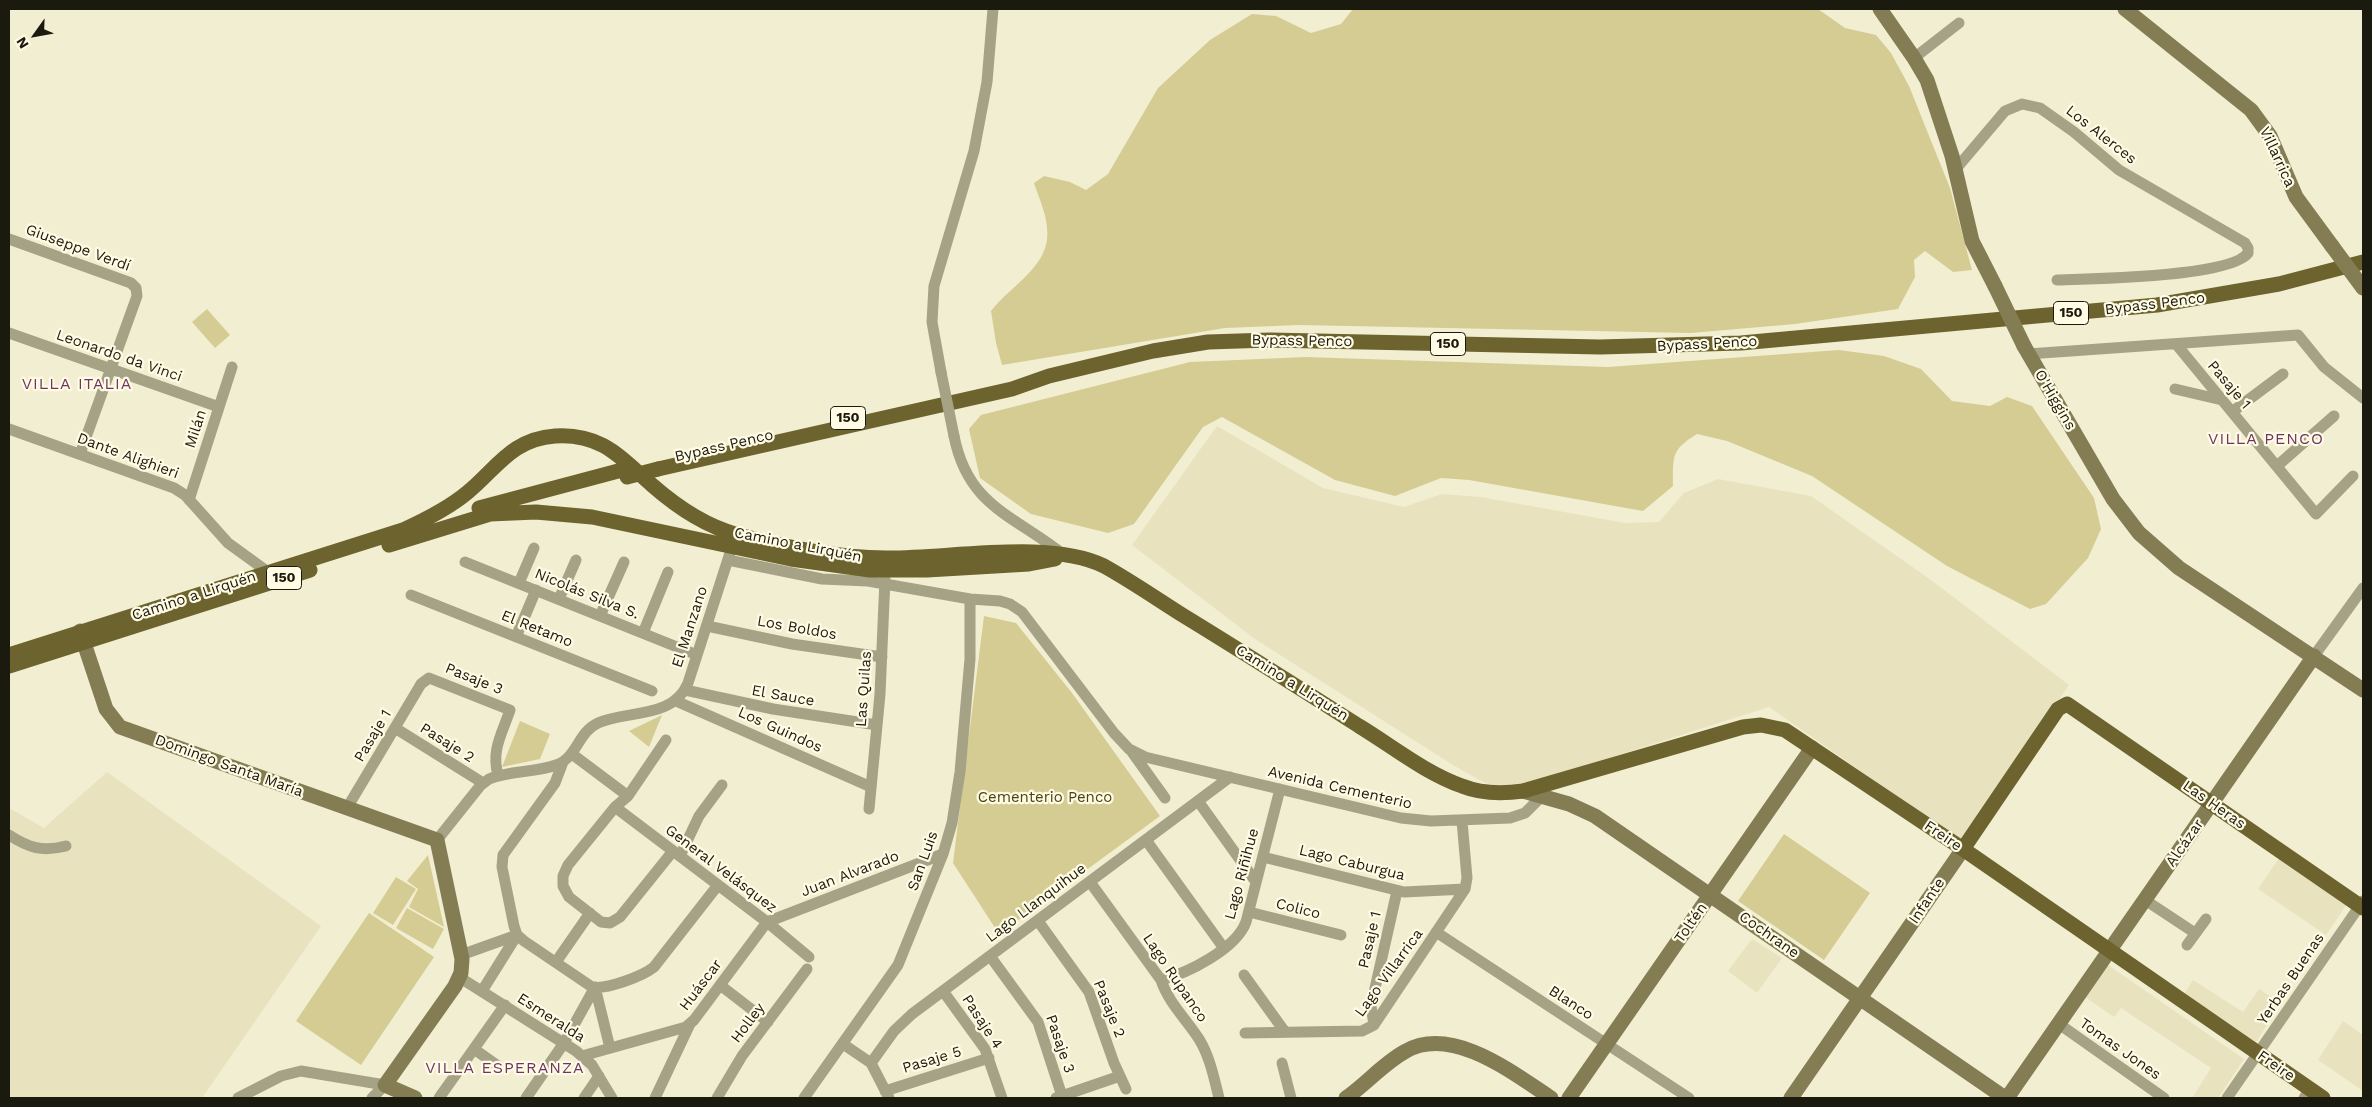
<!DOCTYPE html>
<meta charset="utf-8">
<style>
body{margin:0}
#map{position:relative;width:2372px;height:1107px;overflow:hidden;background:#f2eed2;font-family:"Work Sans",sans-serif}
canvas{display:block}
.frame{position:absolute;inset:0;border:10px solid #1b1a0f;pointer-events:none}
.north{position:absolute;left:10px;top:10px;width:50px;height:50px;-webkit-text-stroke:4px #fffbe4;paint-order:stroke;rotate:238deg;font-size:14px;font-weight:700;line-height:20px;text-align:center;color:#1b1a0f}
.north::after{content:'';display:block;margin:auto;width:18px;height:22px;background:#1b1a0f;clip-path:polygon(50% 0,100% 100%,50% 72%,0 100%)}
</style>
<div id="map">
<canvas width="2372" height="1107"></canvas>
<div class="frame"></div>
<div class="north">N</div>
</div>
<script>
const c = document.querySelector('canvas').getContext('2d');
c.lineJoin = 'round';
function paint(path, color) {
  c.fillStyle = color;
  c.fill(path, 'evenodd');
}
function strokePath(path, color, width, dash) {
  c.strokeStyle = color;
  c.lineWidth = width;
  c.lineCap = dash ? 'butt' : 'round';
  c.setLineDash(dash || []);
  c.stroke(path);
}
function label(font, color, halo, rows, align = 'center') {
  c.font = font + ' "Work Sans",sans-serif';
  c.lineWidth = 4.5;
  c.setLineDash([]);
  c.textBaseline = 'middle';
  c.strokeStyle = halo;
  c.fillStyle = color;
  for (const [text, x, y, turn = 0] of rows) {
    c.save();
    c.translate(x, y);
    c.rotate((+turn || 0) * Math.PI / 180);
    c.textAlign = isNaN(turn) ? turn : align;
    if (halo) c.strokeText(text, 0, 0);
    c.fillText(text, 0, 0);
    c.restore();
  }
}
const built = new Path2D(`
 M1217,426L1323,488L1404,507L1442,494L1481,497L1625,523L1659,522L1684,493L1718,479L1811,496L1931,580L2069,685L1961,841L1769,707L1540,780L1502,786L1485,783L1453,765L1255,639L1132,545Z
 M107,772L321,926L202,1098H9V808L44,828Z
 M2279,858L2347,904L2326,935L2258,889Z
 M1752,939L1782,958L1757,993L1728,971Z
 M2108,965L2244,1059L2218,1098H2192L2211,1068L2121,1008L2114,1017L2085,997Z
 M2193,980L2243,1012L2259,989L2281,1003L2256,1042L2184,994Z
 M2343,1021L2363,1035V1091L2318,1060Z`);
const green = new Path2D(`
 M1353,9H1818L1845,28L1876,35L1891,53L1909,86L1950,188L1972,270L1953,272L1925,251L1914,260L1915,277L1898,309L1795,324L1691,333L1299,325L1225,328L1002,365L996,343L991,311C1011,285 1052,265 1047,228C1046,213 1039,198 1034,183L1044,176L1070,182L1086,190L1108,174L1158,88L1210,40L1252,14L1276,16L1311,33L1341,24Z
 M207,309L230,335L215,348L192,322Z
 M1839,350L1884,356L1921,369L1952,401L1990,406L2007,397L2032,406L2094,498L2101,529L2088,558L2046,604L2030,609L1947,566L1812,476L1727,441L1697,434C1671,450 1673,456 1673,486L1643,511L1469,480L1441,478L1395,496L1335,480L1222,417L1203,427L1134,524L1108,533L1031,514L980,478L969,429L981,415L1190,362L1306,357L1608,367Z
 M984,616L1016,623L1072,693L1160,816L999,934L953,863Z
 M662,715L649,747L629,731Z
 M520,721L550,734L540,759L502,767Z
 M1784,834L1870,893L1824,960L1738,901Z
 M428,855L444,927L409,907L418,889L407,881Z
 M396,877L416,889L393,925L373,913Z
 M407,908L444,929L433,949L396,928Z
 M369,913L434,957L361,1065L296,1021Z`);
const street = new Path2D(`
 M1914,58L1959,23
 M1955,170L2005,111L2022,104L2040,108L2074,132L2119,170L2245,243L2248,248V253C2231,277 2089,279 2057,280
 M9,239L131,283L136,288L137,296L80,454
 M9,333L219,407
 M2176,344L2316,514L2353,476
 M2028,354L2298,335L2324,367L2363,398
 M941,372L932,322L934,286L974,151L987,82L993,9
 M2175,389L2222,400
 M2232,412L2283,374
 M9,429L174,488L185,495L228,543L268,572
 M954,436C968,507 1014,515 1064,555
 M2277,466L2334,416
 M189,500L232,367
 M728,560L822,579L868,581L970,599L1000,601L1010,604L1022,612L1114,733L1129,749L1145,757L1401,818L1431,821L1510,818L1525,813L1542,796
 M465,562L697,655
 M519,583L534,548
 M411,595L652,691
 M559,599L576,560
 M600,616L624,562
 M707,626L792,644L882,657
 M643,633L668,572
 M516,637L536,590
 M2314,656L2363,588
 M685,690L773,709L877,725
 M676,701L871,787
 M395,728L483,783
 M666,740L628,796L615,807L568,865L563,876V886L569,897L601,922L610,923L620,917L673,851
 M1132,752L1165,798
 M572,754L628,796
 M563,762L555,783L503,855L502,867L514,926L517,935L524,941L592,987C606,990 643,976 654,967L718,885
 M1198,801L1256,882
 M615,807L767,922L809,957
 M347,808L421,684L429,678L510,710C502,734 491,750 498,775
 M869,809L880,694L885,579
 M9,835C29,848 42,852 66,846
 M437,840L480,786L489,779C510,770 535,773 556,765C577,758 578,732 598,723C628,710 673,719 688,683L730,553
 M1146,840L1223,947
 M680,856L699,816L722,785
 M1263,857L1404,892L1465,889
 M1090,882L1161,980C1168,1002 1187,1020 1199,1039C1210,1057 1214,1078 1219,1098
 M2145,900L2195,933
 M1249,912L1341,935
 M1038,921L1089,992L1114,1063L1126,1089
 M767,922L943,854
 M1436,932L1689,1098
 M2187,945L2206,919
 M461,955L517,935
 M990,956L1038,1022L1062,1096
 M556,962L590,913
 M1244,975L1285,1032
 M459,977L576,1051L592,1065L612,1098
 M1161,980C1188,973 1236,949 1246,922L1280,789
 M720,985L768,1022
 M595,987L610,1048
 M482,991L517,935
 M943,991L985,1049L1002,1098
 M2059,1024L2164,1098
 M1374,1025L1371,1006L1397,891
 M1245,1033L1362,1031L1374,1025L1465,889L1467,878L1462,821
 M843,1044L871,1063L889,1098
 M474,1049L498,1066
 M582,1056L686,1027L694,1020L767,922
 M871,1063L894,1031L912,1014L1230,777
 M1282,1063L1291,1098
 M885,1091L989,1058
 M238,1098L281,1076L301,1071L385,1085L372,1098
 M439,1098L505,1005
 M526,1098L564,1043L595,987
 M584,1098L599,1076
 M655,1098L690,1024
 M717,1098L742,1056L807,969
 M804,1098L898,965L943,854L952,823L960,772L970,659V599
 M1056,1098L1120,1076
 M2227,1098L2363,901
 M2304,1098L2310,1089`);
const secondary = new Path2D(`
 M1880,9L1914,58L1927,80L1952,156L1972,241L1995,286
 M2125,9L2251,110L2270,136L2296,197L2332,246
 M2024,346L2113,499L2139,533L2179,568L2363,690
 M80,631L106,709L120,727L437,840L462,959L461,973L455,986L385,1085L415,1098
 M1523,791L1569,804L1595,816L2005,1098
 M1346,1098C1366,1084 1385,1062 1406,1051C1452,1025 1513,1073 1551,1098
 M1569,1098L1812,748
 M1791,1098L1963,849
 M2007,1098L2314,656`);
const primary = new Path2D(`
 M658,469L1012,389L1049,376L1153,351L1208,342L1270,340L1600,347L1741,343L2157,305L2279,284L2363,262
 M479,508L622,470
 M389,545L490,514L536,512L592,517L791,559L870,570H927L1029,564L1055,559
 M9,655L403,530C425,520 449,508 468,492C497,468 512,439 555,436C601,433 620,457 652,485C677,507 705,526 738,535C786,547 837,558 886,558C947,559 1050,539 1104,566C1131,581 1157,599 1184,616C1243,652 1301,689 1359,726C1392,746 1425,773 1462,786C1482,794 1502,794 1523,791L1743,727L1761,725L1785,730L1963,849L2323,1098
 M9,666L310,570
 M1963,849L2058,709L2067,704L2363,908`);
const streetBridge = new Path2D(`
 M941,372L954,436`);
const secondaryBridge = new Path2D(`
 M2332,246L2363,288
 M1995,286L2024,346`);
const primaryBridge = new Path2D(`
 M627,477L658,469`);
const shields = [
 [2071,313,35],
 [1448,344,35],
 [848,418,35],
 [284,578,35]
];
const shieldNames = [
 ["150",2071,313],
 ["150",1448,344],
 ["150",848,418],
 ["150",284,578]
];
const streetNames = [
 ["Los Alerces",2101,135,38],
 ["Villarrica",2277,157,65],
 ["Giuseppe Verdí",78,248,20],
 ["Bypass Penco",2155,304,-7],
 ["Bypass Penco",1302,341,1],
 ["Bypass Penco",1707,344,-3],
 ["Leonardo da Vinci",119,356,19],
 ["Pasaje 1",2229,385,50],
 ["O'Higgins",2055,400,60],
 ["Milán",196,429,-72],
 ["Bypass Penco",724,446,-13],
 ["Dante Alighieri",128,456,20],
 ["Camino a Lirquén",798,545,11],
 ["Nicolás Silva S.",587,594,22],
 ["Camino a Lirquén",194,596,-18],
 ["El Manzano",690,627,-72],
 ["Los Boldos",797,628,10],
 ["El Retamo",537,629,22],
 ["Pasaje 3",474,679,22],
 ["Camino a Lirquén",1292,683,32],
 ["Las Quilas",864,689,-86],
 ["El Sauce",783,696,10],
 ["Los Guindos",780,730,24],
 ["Pasaje 1",373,736,-59],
 ["Pasaje 2",447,743,32],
 ["Domingo Santa María",229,766,20],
 ["Avenida Cementerio",1340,788,13],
 ["Las Heras",2214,805,35],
 ["Freire",1943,836,34],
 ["Alcázar",2185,843,-55],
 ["San Luis",923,861,-70],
 ["Lago Caburgua",1352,863,14],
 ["General Velásquez",721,869,37],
 ["Juan Alvarado",850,874,-21],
 ["Lago Riñihue",1242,874,-75],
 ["Infante",1927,901,-56],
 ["Lago Llanquihue",1036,903,-37],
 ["Colico",1298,909,14],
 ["Toltén",1691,923,-55],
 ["Cochrane",1769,935,35],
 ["Pasaje 1",1370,940,-77],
 ["Lago Villarrica",1389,973,-54],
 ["Lago Rupanco",1175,978,56],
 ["Yerbas Buenas",2291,979,-56],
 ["Huáscar",701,985,-53],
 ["Blanco",1571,1003,33],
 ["Pasaje 2",1109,1009,68],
 ["Esmeralda",551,1018,33],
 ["Pasaje 4",982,1022,57],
 ["Holley",748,1023,-53],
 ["Pasaje 3",1060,1044,71],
 ["Tomas Jones",2120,1049,35],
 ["Pasaje 5",932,1060,-17],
 ["Freire",2276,1066,35]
];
const parkNames = [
 ["Cementerio Penco",1045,798]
];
const neighbourhoodNames = [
 ["VILLA ITALIA",77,384],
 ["VILLA PENCO",2266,439],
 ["VILLA ESPERANZA",505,1068]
];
paint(built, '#e8e2bf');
paint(green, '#d5cc94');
strokePath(street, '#a6a286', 11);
strokePath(secondary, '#847d54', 15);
strokePath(primary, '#6c632e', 15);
strokePath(streetBridge, '#a6a286', 11);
strokePath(secondaryBridge, '#847d54', 15);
strokePath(primaryBridge, '#6c632e', 15);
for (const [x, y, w] of shields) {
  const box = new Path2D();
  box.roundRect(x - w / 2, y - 11.5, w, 23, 4);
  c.fillStyle = '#fffbe4';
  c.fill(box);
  strokePath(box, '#1b1a0f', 1);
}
label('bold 14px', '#1b1a0f', null, shieldNames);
label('15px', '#1b1a0f', '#fffbe4', streetNames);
label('15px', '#4c4410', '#fffbe4', parkNames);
c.letterSpacing = '1px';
label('16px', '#6c3564', '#fffbe4', neighbourhoodNames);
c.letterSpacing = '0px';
</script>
